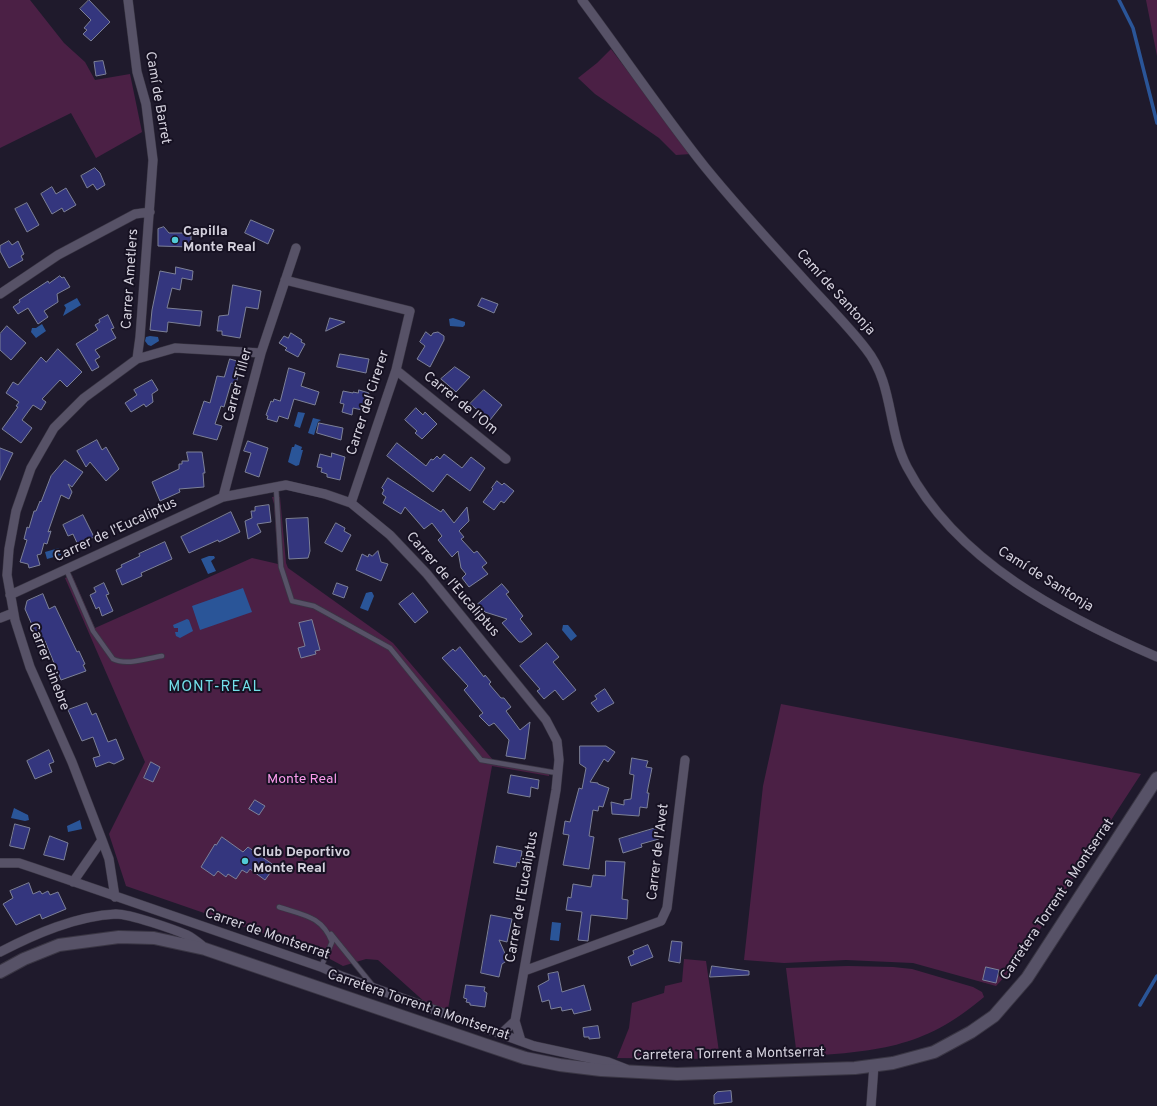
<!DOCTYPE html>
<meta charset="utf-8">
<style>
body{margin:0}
canvas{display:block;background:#1f1a2c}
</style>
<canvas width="1157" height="1106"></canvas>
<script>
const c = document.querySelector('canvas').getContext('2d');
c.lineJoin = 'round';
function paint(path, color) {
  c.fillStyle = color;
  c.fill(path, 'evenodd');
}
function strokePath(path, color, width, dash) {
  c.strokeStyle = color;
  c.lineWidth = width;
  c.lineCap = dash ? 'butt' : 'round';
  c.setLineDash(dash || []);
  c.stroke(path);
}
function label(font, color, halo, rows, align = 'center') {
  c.font = font + ' Overpass,sans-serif';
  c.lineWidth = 4;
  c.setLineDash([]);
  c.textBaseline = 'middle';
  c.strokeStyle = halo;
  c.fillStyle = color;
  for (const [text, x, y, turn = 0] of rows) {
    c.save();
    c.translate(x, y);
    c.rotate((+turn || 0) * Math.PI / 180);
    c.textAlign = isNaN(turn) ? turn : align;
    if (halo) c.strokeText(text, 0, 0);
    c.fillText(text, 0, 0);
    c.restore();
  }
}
const green = new Path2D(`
 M0,0H30L64,43L85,62L95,80L130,74L142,132L96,158L71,113L0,148Z
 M1146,0H1157V56Z
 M611,49L691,154L676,155L659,138L595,94L578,78L597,63Z
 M272,497H280L286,563L288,568L393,643L493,760L549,770V776L492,766L448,1009L437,1013L378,960L366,959L343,966L317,952L126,886L109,834L145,762L65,578L72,575L95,628L252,558L278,564L274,504Z
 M781,704L1141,774L1037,934L1010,971L996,986L913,963L846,960L784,963L744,960L763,786Z
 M684,959L706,961L720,1059L617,1058L629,1028L632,1003L664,993L665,986L682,982Z
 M848,966L893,967L912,969L973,987L982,992L984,997C922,1050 875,1051 797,1057L786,968Z`);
const water = new Path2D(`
 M77,298L81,305L63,316L66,308L64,305Z
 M453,318L465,322V325L463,327L450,326L449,319Z
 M42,324L46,331L36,338L31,332L32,328H36Z
 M150,336L158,337L159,341L151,346L148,345L145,341L146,337Z
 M298,412L305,413L300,428L294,426Z
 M313,418L321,420L318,422L314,435L308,433Z
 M295,444L302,447L301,450H303L299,465L296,466L288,462L292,447H294Z
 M59,548L61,555L47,559L45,552Z
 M209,556H214L215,558L211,561L216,571L208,574L201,559Z
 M243,588L252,612L200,630L192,606Z
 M370,592H372L374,596L368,611L360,608L366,593Z
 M187,619L189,620L193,631L180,638L176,636L175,632H178V628H174L173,625Z
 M563,625H568L577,636L571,641L562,630Z
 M14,808L28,815L29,820L25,821L11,818Z
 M80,820L82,829L68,832L67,826Z
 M552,922L561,923L559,941L550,940Z`);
const stream = new Path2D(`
 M1119,0L1133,28L1157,123
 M1140,1005L1157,976`);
const building = new Path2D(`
 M89,0L110,22L91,41L83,34L87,30L84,28L91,20L80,9Z
 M103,61L106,74L96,76L94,62Z
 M95,168L100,173L105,185L97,190L93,184L87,188L81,176Z
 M52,187L56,194L66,188L76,205L64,212L62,208L52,214L41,194Z
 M27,203L39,225L27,232L15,209Z
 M251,220L274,230L268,244L245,233Z
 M164,227L169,233H191V247L158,246V229Z
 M9,241L12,245L18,241L24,254L21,256L23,260L9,268L0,251V246Z
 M176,267L193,271L192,280L182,278L180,290L172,288L167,308L202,311L200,326L168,322L167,332L150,330L152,310L160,271L175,274Z
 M60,276L62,278L64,277L70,287L57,294L58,302L44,311L48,317L38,324L28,308L18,314L13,307L20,302L19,300L48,281L49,283Z
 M233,285L261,291L258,309L246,307L240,338L222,335V331H217L219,316L228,315Z
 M482,298L498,304L494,313L478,306Z
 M108,315L114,328L111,329L116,338L95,350L100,357L95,360L99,367L92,371L76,344L98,330L95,325L100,322L99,320Z
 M330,318L345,322L326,331Z
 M7,326L26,343L11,360L0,350V334Z
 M426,332L431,336L433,333L438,332L444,336V340L430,367L417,359L425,346L420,342Z
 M291,333L302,340L301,342L305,344L298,357L285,350L287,348L279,343L284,336L288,338Z
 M58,349L82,372L67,387L60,380L42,399L46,402L41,410L33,405L22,420L32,428L21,443L2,429L18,407L16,406L19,402L6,393L13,382L18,385L41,357L46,362Z
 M340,354L369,359L366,373L337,367Z
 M230,359L237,361L234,375L238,376L236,384L231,383L224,407L221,406L215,424L222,426L217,440L193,434L204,401L210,403L217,376L224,377Z
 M455,367L470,377L456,392L441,379Z
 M289,368L305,373L301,386L319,392L315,405L294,399L288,419L279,416L277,422L267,419L268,416L266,415L271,401L273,402L274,399L280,401Z
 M152,380L158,390L152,394L153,402L146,407L144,404L131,412L125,403L137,395L134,390Z
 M359,390L369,393L366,404H363L362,410L353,408L352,415L342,412L344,404L340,403L343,391L353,393V392L358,393Z
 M484,390L502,405L490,420L470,404Z
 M416,408L423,415L425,412L437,424L422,439L415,433L417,431L405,420Z
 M319,423L343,428L341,440L317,433Z
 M97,440L102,450L106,447L119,469L106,481L90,462L86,467L77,451Z
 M248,441L268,448L259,477L245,472L251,453L244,451Z
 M397,443L426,466L431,459L433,460L437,456L440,459L444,454L462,468L471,457L485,468L470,491L447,474L433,492L387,456Z
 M0,448L13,453L0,480Z
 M187,452H202L205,473H203L204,487L179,489L180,492L160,501L152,482L179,469V464H182V461H188Z
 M332,453L345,457L340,480L327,477V474L321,472L322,468L317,467L320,454L331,457Z
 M65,460L83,472L72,487L68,484L72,492L69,499L61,495L48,532L51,531L47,544L44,543L41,554L37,555L40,565L29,568L28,564L20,562L27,540L24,539L27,527L29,528L34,511H36L40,501L41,502L51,476Z
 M388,478L441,512L443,509L454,523L467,507L469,521L459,531L464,537L461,539L474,553L477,551L487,563L482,567L488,574L469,587L462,578L466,574L461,568L458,551L452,557L438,540L442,536L432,523L424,529L405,507L401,514L383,503L386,497L382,494L384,490L382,488Z
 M497,481L502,485L504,483L514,491L504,503L501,501L494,510L483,502L493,489L492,488Z
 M269,505L271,522L257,524L261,532L248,539L245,521L252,518L251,511H255V507Z
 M231,512L240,532L219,542L218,540L189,553L181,537Z
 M83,515L94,537L78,545L73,534L68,536L63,525Z
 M308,518L310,551L308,558L289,559L286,519Z
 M336,523L345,528L344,531L351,535L342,552L325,543Z
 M165,542L172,559L141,573L142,576L122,585L116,570L122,567L121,565L140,556L139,554Z
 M378,551L381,562L388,564L381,581L356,570L362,554L368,557L369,554L372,556Z
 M104,583L109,594L106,595L113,611L102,616L99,607L96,609L90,595L96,592L94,588Z
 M337,583L348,587L344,598L333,594Z
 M502,584L509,592L506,594L523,616L520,619L532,634L522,642H519L502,623L507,619L485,612L478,604Z
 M413,593L428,612L415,623L399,604Z
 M43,594L49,609L55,606L77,652L79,651L85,664L83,665L86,671L61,680L45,641L37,645L33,636L36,634L25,609L27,601Z
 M312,620L320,650L315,651L316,654L301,658L298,648L305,646L299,623Z
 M547,643L559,657L553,662L576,690L563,700L555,690L544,699L537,691L540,689L520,666Z
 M460,647L484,677L485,675L491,682L489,684L501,698H504L511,707L506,711L520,730L530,722L525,759L506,756L509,740L494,723L489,726L479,716L483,713L464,690L468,686L442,658L453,649L455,651Z
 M605,689L614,703L598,712L591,703L597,699L595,696Z
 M87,703L92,715L96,713L108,742L116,739L124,759L114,764L109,762L96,767L93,758L100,756L93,737L82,741L68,710Z
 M580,746H606L615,752L608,762L604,759L590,782L598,783V784L609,788L603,807L599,806L598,811L593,810L589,836L594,837L589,869L563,865L569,835L563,834L565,821L570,822L579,788L582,789L586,768L580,764Z
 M49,750L54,762L49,764L52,772L35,779L27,761Z
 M632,758L648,761L646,767L652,768L647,793H649L647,808L640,807L639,816L612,814L611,802L624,805V800L631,799L634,775L630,774Z
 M151,762L160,767L153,782L144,778Z
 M511,775L539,780L538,789L531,787L530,797L508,793Z
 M255,800L265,806L259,815L249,809Z
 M15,824L30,828L24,849L10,846Z
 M656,828L659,839L641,844L642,847L623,853L619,839Z
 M50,836L68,843L64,860L44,855Z
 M222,837L243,852L248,847L275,866L265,880L250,869L247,873L242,870L236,879L228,874L226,877L218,871L214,876L201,867L215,844L216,845Z
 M497,846L522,851L520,863L517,862L516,867L494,863Z
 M606,861L625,862L622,899L628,900L627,919L591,915L588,941L578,940L582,912L566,910L568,897L571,898L573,884L591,887L593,875L605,876Z
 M29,883L33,894L40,891L42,894L48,891L50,895L58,892L66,909L42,919L40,914L16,925L3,904L13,898L10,891Z
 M491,915L512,919L507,942L499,940L508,960L502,964L499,977L481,973Z
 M672,941L682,942L680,963L669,961Z
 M648,945L653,957L631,966L628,957L634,954L633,951Z
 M712,966L749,971V975L710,977Z
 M986,967L999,970L996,983L983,980Z
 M558,972L562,992L584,985L591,1010L574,1014L572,1009L562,1011L561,1007L551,1009L549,1000L542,1002L538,986L549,980L548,974Z
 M466,985L485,987L484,991L487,993L485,1007L470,1005V1003L466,1002L467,999L464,998Z
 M598,1026L600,1038L589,1039V1037H584L583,1028Z
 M731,1091L732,1102L714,1104V1095L717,1092Z`);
const service = new Path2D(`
 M276,487L281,567L292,601L314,606L390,648L481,760L557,773
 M66,569L93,631L113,659C127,666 148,658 162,656
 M279,907C303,915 322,916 332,942L321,967
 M331,934L373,986`);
const minor = new Path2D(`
 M128,0L137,72L146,104L153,160L140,337L137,359
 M582,0C623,55 662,113 705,167C735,204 768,240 800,275C822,300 846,323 866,349C894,384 887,429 907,467C957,562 1063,616 1157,657
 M285,280L410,311L396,370L351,503
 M0,294L58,255L135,214L150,212
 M396,370L506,459
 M223,497L261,353L296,248
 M10,595L223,497L286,485L325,494L351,503L390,535L427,574L546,720L557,741L559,760L556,790L515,1021
 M0,618L13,613
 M102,840L72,762L30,667L15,620L7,575L9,549L16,511L31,468L54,428L84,398L137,359L175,348L261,353
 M0,863H19L34,868L321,967L341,976L534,1046L608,1062L626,1069
 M73,882L102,840L109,859L115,897
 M0,952C35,934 76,916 116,914C130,914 173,929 187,935C193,938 199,943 204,947
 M524,971L661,921L667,908L685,760
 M501,1034L515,1021L521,1041
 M871,1106L874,1065`);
const secondary = new Path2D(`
 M0,972L24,959L59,945L119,937L154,938L205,949L486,1045L525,1058L560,1065L601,1070L677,1074L855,1068L893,1063L934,1052L971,1032L994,1016L1027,978L1157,778`);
const markers = [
 [175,240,4,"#52cbd7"],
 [245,861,4,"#52cbd7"]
];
const streetNames = [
 ["Camí de Barret",157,98,80],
 ["Carrer Ametlers",131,279,-86],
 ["Camí de Santonja",835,293,48],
 ["Carrer Tiller",239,385,-75],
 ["Carrer del Cirerer",369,403,-72],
 ["Carrer de l'Om",460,404,39],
 ["Carrer de l'Eucaliptus",116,531,-25],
 ["Camí de Santonja",1045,580,32],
 ["Carrer de l'Eucaliptus",452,585,49],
 ["Carrer Ginebre",48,667,69],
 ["Carrer de l'Avet",659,852,-83],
 ["Carrer de l'Eucaliptus",523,897,-80],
 ["Carretera Torrent a Montserrat",1058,900,-56],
 ["Carrer de Montserrat",267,935,19],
 ["Carretera Torrent a Montserrat",418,1006,19],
 ["Carretera Torrent a Montserrat",729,1055,-1]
];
const poiNames = [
 ["Capilla",183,232],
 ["Monte Real",183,248],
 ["Club Deportivo",253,853],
 ["Monte Real",253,869]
];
const parkNames = [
 ["Monte Real",302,780]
];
const neighbourhoodNames = [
 ["MONT-REAL",215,688]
];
paint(green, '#4b2045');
paint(water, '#2a5598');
strokePath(stream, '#2a5598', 3.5);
paint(building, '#34367e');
strokePath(building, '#7c8097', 1);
strokePath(service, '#3a3644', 6);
strokePath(minor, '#3a3644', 10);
strokePath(secondary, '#3a3644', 14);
strokePath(service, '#575267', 4.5);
strokePath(minor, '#575267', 9);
strokePath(secondary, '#575267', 12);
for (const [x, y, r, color] of markers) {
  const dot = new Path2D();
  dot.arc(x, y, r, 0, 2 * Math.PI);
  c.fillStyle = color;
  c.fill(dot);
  strokePath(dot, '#161122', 1.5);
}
label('14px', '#d4d1dd', '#161122', streetNames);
label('bold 14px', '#d4d1dd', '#161122', poiNames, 'left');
label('14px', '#fb9cec', '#161122', parkNames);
c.letterSpacing = '1px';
label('15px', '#73dfe9', '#161122', neighbourhoodNames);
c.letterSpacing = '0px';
</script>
